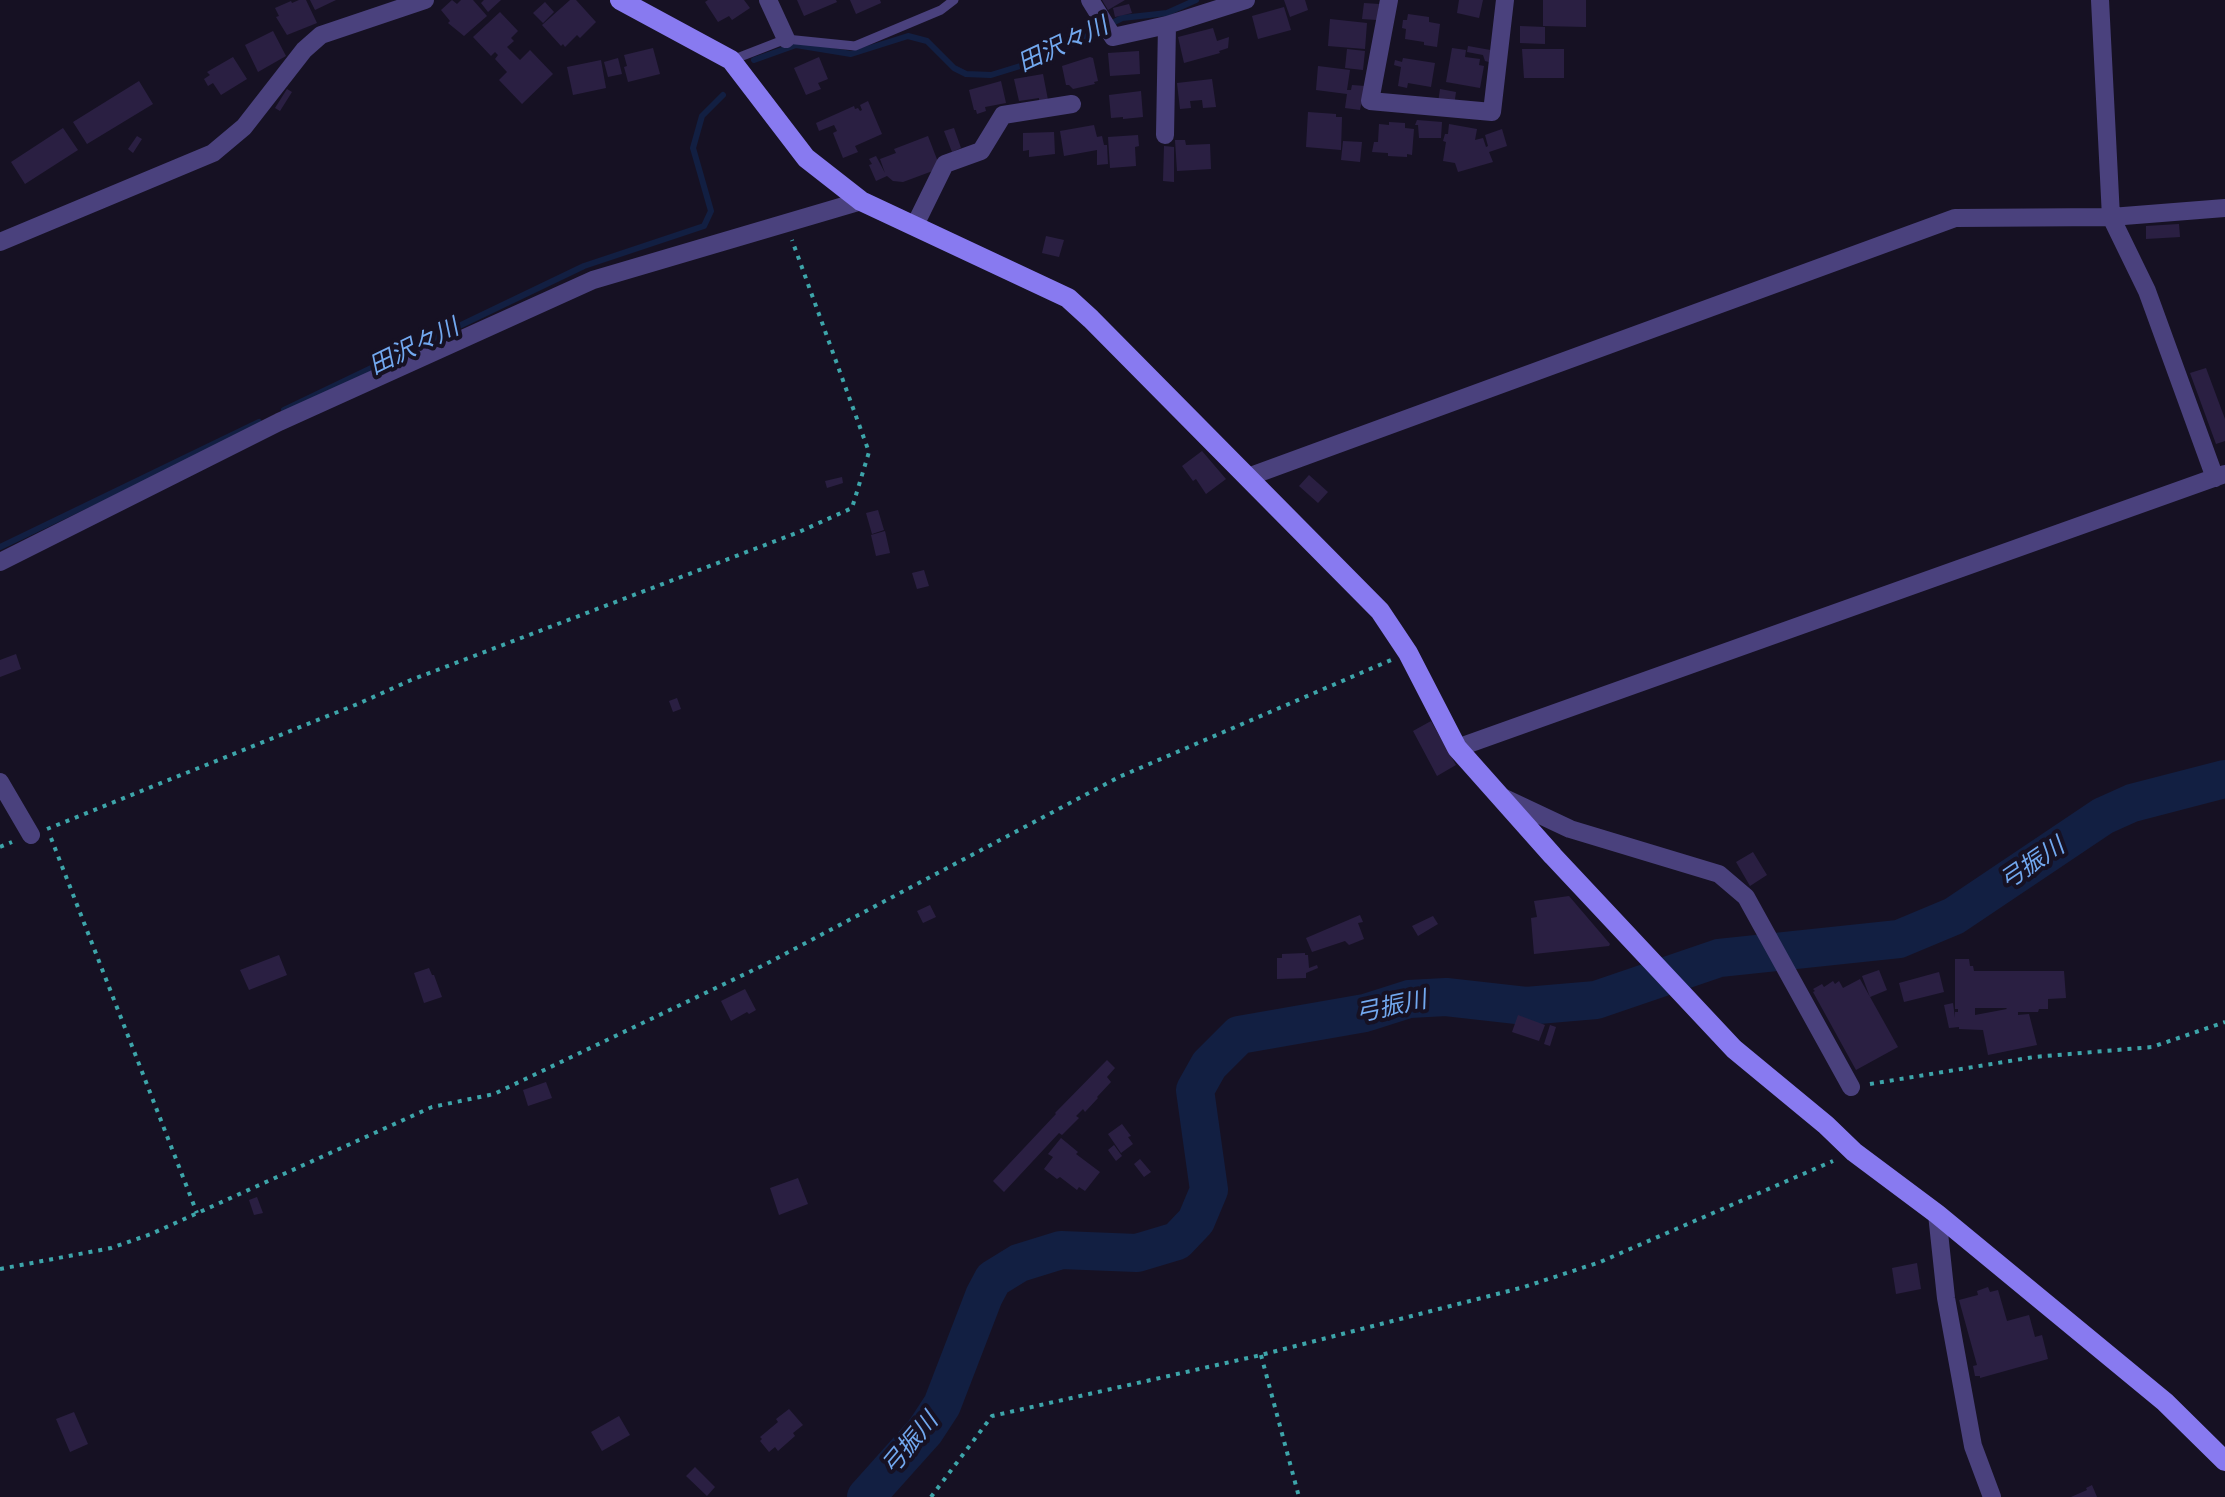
<!DOCTYPE html>
<meta charset="utf-8">
<style>
body{margin:0}
canvas{display:block;background:#161123}
</style>
<canvas width="2225" height="1497"></canvas>
<script>
const c = document.querySelector('canvas').getContext('2d');
c.lineJoin = 'round';
function strokePath(path, color, width, dash) {
  c.strokeStyle = color;
  c.lineWidth = width;
  c.lineCap = dash ? 'butt' : 'round';
  c.setLineDash(dash || []);
  c.stroke(path);
}
function paint(path, color) {
  c.fillStyle = color;
  c.fill(path, 'evenodd');
}
function label(font, color, halo, rows, align = 'center') {
  c.font = font + ' Inter,"Noto Sans JP",sans-serif';
  c.lineWidth = 8;
  c.setLineDash([]);
  c.textBaseline = 'middle';
  c.strokeStyle = halo;
  c.fillStyle = color;
  for (const [text, x, y, turn = 0] of rows) {
    c.save();
    c.translate(x, y);
    c.rotate((+turn || 0) * Math.PI / 180);
    c.textAlign = isNaN(turn) ? turn : align;
    if (halo) c.strokeText(text, 0, 0);
    c.fillText(text, 0, 0);
    c.restore();
  }
}
const stream = new Path2D(`
 M754,60L796,45L851,54L908,36L927,41L954,68L966,74L991,75L1043,59L1122,18L1167,13L1196,0
 M284,410L584,266L704,226L711,211L693,148L702,116L723,95
 M0,547L259,422`);
const river = new Path2D(`
 M866,1497L925,1431L942,1405L984,1296L993,1279L1019,1263L1061,1250L1137,1253L1177,1241L1196,1221L1209,1190L1195,1090L1209,1065L1239,1035L1365,1013L1409,999L1446,997L1526,1006L1596,1000L1719,958L1899,939L1954,916L2103,816L2132,803L2225,779`);
const building = new Path2D(`
 M299,0H306L317,23L287,35L276,17L279,16L275,8L291,1L292,3Z
 M310,0H336L315,10Z
 M452,0L457,4L461,0H473L487,16L464,36L448,23L450,21L441,10Z
 M484,0H501L488,12L481,3Z
 M570,0H576L596,22L580,38L577,35L565,47L563,44L561,46L542,25Z
 M708,0H744L750,8L732,20L729,16L718,22L705,2Z
 M797,0H836L837,2L804,16Z
 M850,0H880L881,3L856,14Z
 M1102,0H1125L1108,10Z
 M1284,0H1305L1308,10L1290,17Z
 M1459,0H1483L1479,18L1457,13Z
 M1543,0H1586V27L1543,26Z
 M545,2L554,12L543,23L533,13Z
 M1364,3L1379,4L1377,20L1362,19Z
 M1129,4L1132,13L1115,17L1113,8Z
 M1284,7L1291,30L1258,39L1252,16Z
 M500,12L518,31L511,38L514,41L507,47L520,60L530,50L553,74L522,104L499,80L507,72L495,59L498,55L495,52L491,56L473,37Z
 M1408,14L1429,17V22L1440,24L1437,47L1424,45V42L1405,39L1406,29L1402,28L1403,20H1407Z
 M1330,19L1367,23L1365,49L1328,46Z
 M1520,26L1545,27V44L1520,43Z
 M1213,28L1217,41L1229,37L1228,48L1219,51L1220,53L1184,63L1178,37Z
 M273,31L286,56L258,72L245,45Z
 M1468,46L1496,51L1493,63L1485,61L1483,55L1467,52Z
 M653,48L660,74L628,82L624,67L627,66L624,55Z
 M1452,48L1466,50L1465,57L1480,59L1479,65L1484,66L1480,88L1446,82Z
 M1347,49L1365,51L1363,70L1345,68Z
 M1522,49H1564V78H1524Z
 M1139,51L1140,74L1110,76L1108,53Z
 M233,57L247,79L221,95L213,83L208,86L204,79L210,75L207,72Z
 M819,57L828,79L818,83L821,89L806,95L794,68Z
 M1090,57L1093,58L1098,81L1094,82L1095,84L1073,89L1069,85H1066L1062,66Z
 M618,58L622,74L608,77L604,62Z
 M1403,58L1435,63L1431,87L1408,83L1407,88L1398,86L1401,67L1394,65L1395,60L1402,62Z
 M601,60L606,88L573,95L567,67Z
 M1318,66L1350,70L1347,90H1351L1352,85L1365,86L1360,110L1345,108L1347,94L1316,90Z
 M1043,74L1048,100L1039,101V98L1019,101L1014,79Z
 M1212,79L1216,107L1203,108L1202,100L1190,101L1191,108L1180,109L1177,83Z
 M139,81L153,104L87,144L73,122Z
 M1001,81L1006,103L985,107L986,111L977,114L976,110H974L969,90Z
 M287,89L292,92L280,111L275,108Z
 M1440,89L1456,92L1454,106L1438,103Z
 M1141,91L1143,117L1123,119V117L1111,118L1109,95Z
 M868,101L882,134L855,146L858,152L843,158L833,133L837,131L834,125L819,131L816,123L854,106L855,109L858,108L860,111L862,110L860,105Z
 M1308,112L1336,114V117H1342L1341,150L1306,147Z
 M1417,120L1442,122L1441,138H1419L1418,125H1415Z
 M1389,122L1405,123V128L1414,129L1412,155L1407,154V157L1388,156V153L1372,152L1374,142H1378L1379,124L1389,125Z
 M1449,124L1477,129L1475,140L1483,138L1486,147L1488,146L1485,135L1502,129L1507,146L1489,152L1493,162L1458,172L1455,163L1443,161L1446,142L1443,141L1445,134H1448Z
 M1094,125L1097,137L1102,136L1104,145H1107L1108,164L1097,165V150L1064,156L1060,131Z
 M63,128L78,150L25,184L11,162Z
 M954,128L961,148L952,152L944,131Z
 M1054,132L1055,154L1029,157V150L1023,151V133Z
 M1138,135L1139,146L1135,147L1136,166L1110,168L1108,137Z
 M137,136L142,139L133,153L128,149Z
 M928,136L938,162V169L903,182L893,181L887,176L876,181L869,165L872,164L869,159L876,156L885,173L880,159L896,153L894,149Z
 M1175,140H1185L1186,145L1210,144L1211,169L1177,171Z
 M1343,141L1362,142L1360,162L1341,160Z
 M1164,146L1174,147V182L1163,181Z
 M2179,224L2180,237L2146,239V226Z
 M1046,236L1064,240L1059,257L1042,253Z
 M2206,368L2225,419V441L2216,444L2190,373Z
 M1202,451L1226,479L1206,494L1196,479L1193,481L1182,466Z
 M1309,475L1328,492L1318,503L1299,486Z
 M842,477L843,483L827,488L825,481Z
 M878,510L884,530L872,534L866,513Z
 M885,531L890,553L876,556L871,535Z
 M924,570L929,586L917,589L912,573Z
 M16,654L21,669L0,677V660Z
 M677,698L681,709L673,712L669,701Z
 M1431,721L1456,765L1437,776L1413,731Z
 M1753,852L1767,875L1750,886L1736,862Z
 M1569,896L1610,944L1609,946L1534,954L1531,918L1537,917L1534,901Z
 M930,905L936,917L923,923L917,911Z
 M1360,915L1363,922L1358,923L1364,939L1349,945L1345,941L1312,952L1306,938Z
 M1433,916L1438,924L1418,936L1412,926Z
 M1305,953V955H1308L1309,968L1317,965L1318,968L1306,973V978L1277,979V958H1282V954Z
 M279,955L287,975L249,990L240,970Z
 M1955,959H1969L1970,966H1973L1974,971H2064L2066,998L2048,999V1009H2039L2038,1012H2018V1015L2029,1014L2037,1045L1988,1055L1983,1030L1959,1029V1027L1949,1028L1944,1005L1953,1003L1955,1018V1012H1958V1009H1955ZM1975,1008H2006L2007,1009L1975,1015Z
 M429,968L432,975H434L442,997L424,1003L414,973Z
 M1879,970L1887,990L1870,997L1862,976Z
 M1939,972L1944,992L1904,1002L1899,983Z
 M1860,979L1898,1047L1856,1070L1813,992L1815,991L1813,989L1822,984L1824,987L1833,981L1835,984L1839,981L1843,988Z
 M745,989L756,1010L749,1014L747,1012L731,1021L721,1001Z
 M1518,1015L1545,1025L1539,1041L1512,1032Z
 M1550,1025L1556,1027L1550,1046L1544,1044Z
 M1107,1060L1115,1068L1107,1077L1111,1082L1097,1097L1098,1098L1085,1112L1083,1109L1076,1116L1079,1118L1062,1135L1059,1133L1004,1192L993,1181L1056,1114L1055,1113Z
 M546,1082L552,1098L528,1106L523,1090Z
 M1122,1124L1131,1136L1128,1137L1133,1144L1121,1153L1108,1134Z
 M1061,1138L1078,1152L1076,1154L1100,1172L1085,1191L1079,1187L1077,1190L1060,1177L1057,1179L1044,1169L1053,1157L1048,1154Z
 M1114,1145L1122,1156L1116,1161L1108,1150Z
 M1140,1159L1151,1172L1144,1177L1134,1164Z
 M798,1178L808,1204L779,1215L770,1188Z
 M257,1197L263,1213L254,1215L249,1200Z
 M1917,1263L1921,1289L1896,1294L1892,1268Z
 M1988,1287L1990,1292L1998,1290L2007,1321L2029,1315L2035,1337L2042,1335L2048,1359L1980,1378V1376H1975L1973,1366L1977,1365L1959,1300L1978,1295L1977,1291Z
 M789,1409L803,1425L793,1433L795,1436L778,1451L775,1447L769,1452L760,1441L762,1439L760,1437L778,1422L776,1419Z
 M74,1412L88,1444L70,1452L56,1419Z
 M619,1416L630,1435L602,1451L591,1432Z
 M695,1467L715,1487L707,1496L686,1476Z
 M2092,1485L2097,1497H2071L2087,1490L2086,1488Z`);
const path = new Path2D(`
 M47,829L360,703L411,680L799,532L852,508L869,452L792,240
 M51,838L197,1213
 M0,847L12,842
 M1870,1084L2034,1057L2152,1047L2225,1022
 M0,1269L111,1248L151,1234L432,1107L494,1094L766,964L1119,777L1391,660
 M1261,1355L1299,1497
 M931,1497L992,1416L1261,1355L1524,1287L1600,1262L1833,1161`);
const lane = new Path2D(`
 M732,60L786,39L855,46L941,10L954,0`);
const street = new Path2D(`
 M768,0L786,39
 M1090,0L1113,37L1167,25L1246,0
 M1389,0L1370,101L1492,112L1505,0
 M2100,0L2111,217L2147,291L2215,478
 M1165,135L1167,25
 M915,225L945,164L981,151L1003,115L1072,104
 M0,242L213,153L244,127L304,50L321,35L425,0
 M1248,477L1955,218L2111,217L2225,208
 M0,562L279,422L593,280L861,201
 M1457,748L2225,474
 M0,782L31,835
 M1502,797L1570,829L1719,874L1746,897L1851,1087
 M1937,1214L1946,1298L1973,1446L1992,1497`);
const secondary = new Path2D(`
 M620,0L731,60L806,158L861,201L1068,298L1091,319L1380,611L1408,653L1457,748L1553,856L1734,1049L1826,1125L1854,1152L1937,1214L2165,1402L2225,1461`);
const waterNames = [
 ["田沢々川",1063,45,-25],
 ["田沢々川",414,347,-26],
 ["弓振川",2032,864,-34],
 ["弓振川",1391,1007,-12],
 ["弓振川",910,1444,-50]
];
strokePath(stream, '#121f42', 6);
strokePath(river, '#121f42', 38);
paint(building, '#2a1f42');
strokePath(path, '#3da5aa', 4, [4, 6]);
strokePath(lane, '#4a417d', 9);
strokePath(street, '#4a417d', 18);
strokePath(secondary, '#887af0', 20);
label('italic 24px', '#72a8ef', '#161123', waterNames);
</script>
